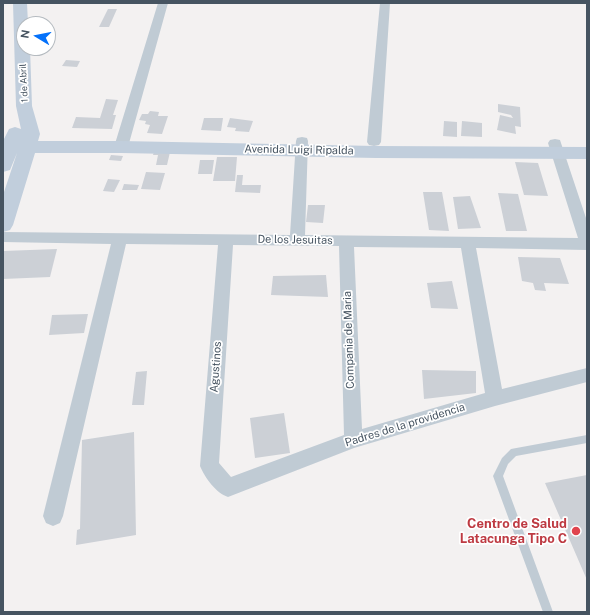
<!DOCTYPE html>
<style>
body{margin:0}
#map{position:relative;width:590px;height:615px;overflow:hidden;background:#f3f1f1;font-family:"Public Sans",sans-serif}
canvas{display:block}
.frame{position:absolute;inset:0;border:4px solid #465461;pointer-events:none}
.north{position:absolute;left:16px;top:16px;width:40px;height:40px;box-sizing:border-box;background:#fff;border:1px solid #b5bbc0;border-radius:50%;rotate:280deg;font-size:11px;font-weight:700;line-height:16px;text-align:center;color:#465461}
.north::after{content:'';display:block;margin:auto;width:14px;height:18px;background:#0471fa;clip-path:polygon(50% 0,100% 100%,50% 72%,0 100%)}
</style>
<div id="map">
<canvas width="590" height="615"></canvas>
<div class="frame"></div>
<div class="north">N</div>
</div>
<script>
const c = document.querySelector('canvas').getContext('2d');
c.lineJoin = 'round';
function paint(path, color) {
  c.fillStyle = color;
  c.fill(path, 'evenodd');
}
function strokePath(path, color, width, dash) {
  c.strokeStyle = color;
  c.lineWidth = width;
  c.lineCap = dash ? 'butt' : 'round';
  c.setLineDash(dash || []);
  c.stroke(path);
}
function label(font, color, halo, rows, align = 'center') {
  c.font = font + ' "Public Sans",sans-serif';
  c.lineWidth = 3.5;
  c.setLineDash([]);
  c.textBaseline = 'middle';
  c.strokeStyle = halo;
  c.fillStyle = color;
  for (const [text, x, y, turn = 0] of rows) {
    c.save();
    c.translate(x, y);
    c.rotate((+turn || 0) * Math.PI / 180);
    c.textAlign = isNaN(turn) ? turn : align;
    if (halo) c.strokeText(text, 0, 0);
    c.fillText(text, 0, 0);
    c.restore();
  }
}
const building = new Path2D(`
 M108,9H117L109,27H99Z
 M66,60L80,61L77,67L62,66Z
 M106,99L118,100L113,115H116L112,129L72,128L76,117L100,118Z
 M498,104L520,107L521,127L515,126L516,134L497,130L500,115L513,118L511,115L498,112Z
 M150,111L159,112L158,116H168L162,134L147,133L150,125L145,124L146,121L139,120L142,114H148Z
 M204,118H223L221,131L201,130Z
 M230,118L253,121L249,132L235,131L236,128L227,127Z
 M444,121L457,122V137L443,136Z
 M462,121L482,123V137L461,136Z
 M154,152H170L167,165H156L158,155H153Z
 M111,155L123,156L121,161L109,160Z
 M217,157H237L235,181H213Z
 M200,160H214L212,174H198Z
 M515,162L538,163L548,196L524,195Z
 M146,172L165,173L160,190L141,189Z
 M237,175H243L242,185H261L260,193L235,192Z
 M108,179L120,180L114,192L103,191Z
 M124,184L139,185L137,190H122Z
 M423,192H442L449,231L429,230Z
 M498,193L518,194L527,231H506Z
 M470,196L481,228L458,229L453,197Z
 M308,205H325L323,223L306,222Z
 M57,249L50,277L3,279V251Z
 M518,257L560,258L569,284L544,283L546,291L535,290L533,283L522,281Z
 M326,275L328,297L271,295L273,276Z
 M452,281L458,309L431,308L427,283Z
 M88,314L84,333L49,335L52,315Z
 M422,370L476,371V393L424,399Z
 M147,371L144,405H132L136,372Z
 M284,413L290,453L255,458L250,418Z
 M134,432L136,535L76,545L77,530L80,529L82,440Z
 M587,475V580L545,483Z`);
const lane = new Path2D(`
 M587,435V443L516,456L508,464L503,476L553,612H543L493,476L502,458L511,449Z`);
const street = new Path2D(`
 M158,3H168L128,147L126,150L121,151L116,150L114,147Z
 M380,3H390L381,142L379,145L374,146L369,145L367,142Z
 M302,137L307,138L308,141L305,235L578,238L548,143L550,140L555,139L560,140L587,221V250L476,248L502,389L587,368V382L495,406L354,448L228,497C216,493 205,478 200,466L218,245L126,244L63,516L60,523L53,526L46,523L43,516L111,244L3,242V232L290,235L296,141L297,138ZM233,245L339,246L344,435L231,477L219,463ZM354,247L461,248L485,393L362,429Z`);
const secondary = new Path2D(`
 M13,3H27L28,24H24V48H30L32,106L40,134L38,141H121L376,146L587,147V159L376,158L121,153H35L13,225L10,230L3,232V195L17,153L10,170L3,172V141L9,129L15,127L21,129L16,106Z`);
const markers = [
 [576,531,5,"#e0444e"]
];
const farStreetnames = [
 ["1 de Abril",24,83,-93]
];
const streetNames = [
 ["Avenida Luigi Ripalda",299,150,1],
 ["De los Jesuitas",295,240,1],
 ["Compania de Maria",349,340,-92],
 ["Agustinos",216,367,-86],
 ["Padres de la providencia",405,425,-17]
];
const nearHealthnames = [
 ["Centro de Salud",567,524],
 ["Latacunga Tipo C",567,539]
];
paint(building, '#ccd0d6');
paint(lane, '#c0cbd4');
paint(street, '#c0cbd4');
paint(secondary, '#c1cedc');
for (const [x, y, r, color] of markers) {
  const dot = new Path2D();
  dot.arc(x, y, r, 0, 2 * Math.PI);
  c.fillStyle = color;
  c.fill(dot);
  strokePath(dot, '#fff', 1.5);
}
label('9px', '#465461', '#fff', farStreetnames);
label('11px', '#465461', '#fff', streetNames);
label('bold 13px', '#be3a42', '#fff', nearHealthnames, 'right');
</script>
